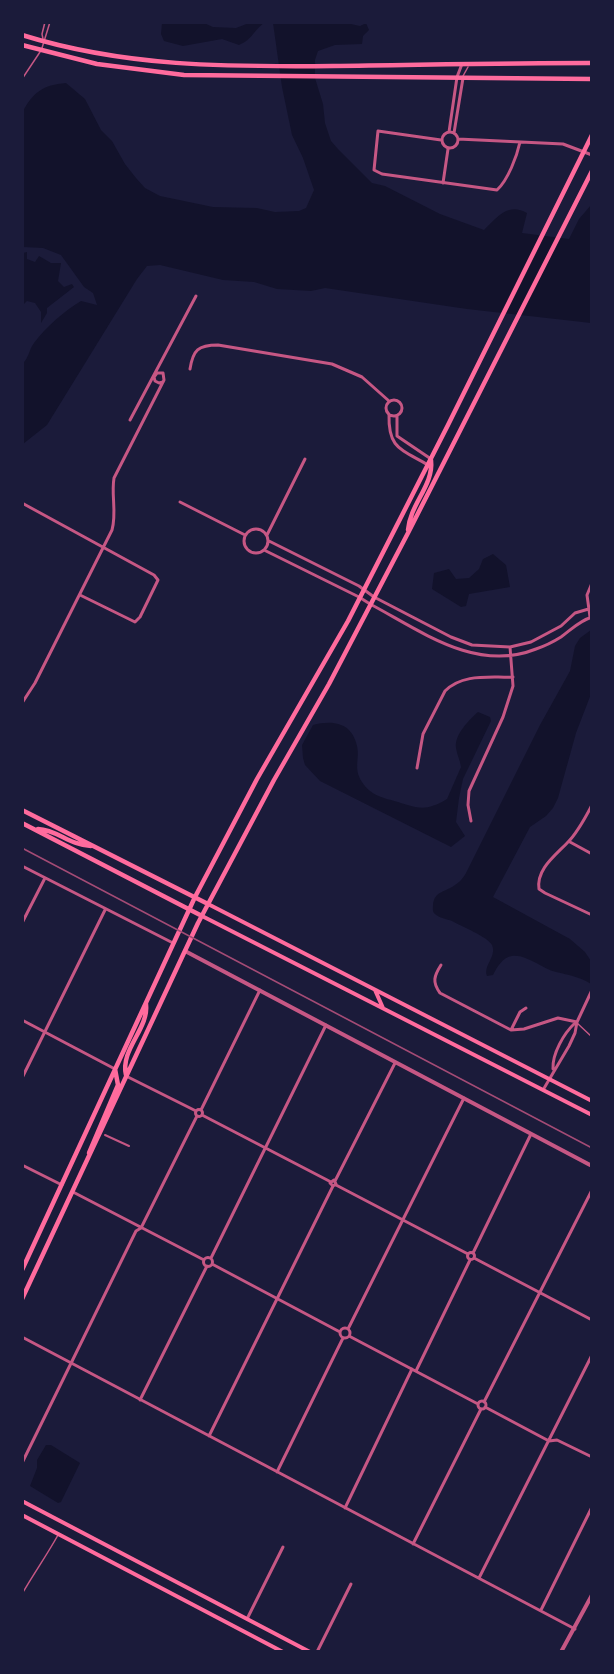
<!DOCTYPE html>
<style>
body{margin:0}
#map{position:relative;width:614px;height:1674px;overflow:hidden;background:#1b1b3a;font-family:Commissioner,sans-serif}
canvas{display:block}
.frame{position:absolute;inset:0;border:24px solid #1b1b3a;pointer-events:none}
</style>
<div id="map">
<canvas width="614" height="1674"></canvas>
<div class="frame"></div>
</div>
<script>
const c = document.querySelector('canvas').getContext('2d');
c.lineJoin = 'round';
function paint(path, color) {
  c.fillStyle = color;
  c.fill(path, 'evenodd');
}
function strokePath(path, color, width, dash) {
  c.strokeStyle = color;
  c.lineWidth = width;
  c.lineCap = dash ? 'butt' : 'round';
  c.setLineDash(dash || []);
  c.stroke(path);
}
const water = new Path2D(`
 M342,22L360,26L366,23L369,30L363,36L362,44L335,45L318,51L315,60V78L323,104L325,123L331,141L338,149L372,183L385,186L440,214L484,230C497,217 508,202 527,213L522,233L569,239L579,219L591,205V323L467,309L325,288L311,291L277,289L254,282L223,280L160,265L147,266L137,279L47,425L23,444V363C29,358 29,349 34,343C47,326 63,312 81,301L97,305L93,293L84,287L61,255L43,248L23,247L22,113C33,92 43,85 66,83L85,99L101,130L112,141L125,164L136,178L145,188L160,196L213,207L257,208L275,212L299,211L306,208L314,190L303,158L292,135L282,87L273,23Z
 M162,23H204L213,27L236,28L249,23H264C253,31 253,39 239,45L222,39L183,46L164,41L161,34Z
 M27,252V259L35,262L39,256L51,263H61L58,281L64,287L72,284L74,287L47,308V313L41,323V312L35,303L27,301L23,305V253Z
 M493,554L506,565L510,587L469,594L466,606L461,607L432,589L434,573L449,569L456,579L469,578L479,569L483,559Z
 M591,630V694L576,733L558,798L553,808L546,816L530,827L493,897L570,939L585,952L591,961V984C580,977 569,975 556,972C542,969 527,954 512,956C503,957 497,967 493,975L487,976C483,965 497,957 492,945C488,937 461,926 452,921C447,919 439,918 435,914C432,911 433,909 433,905C434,891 446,892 455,885C461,881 464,877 467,871L540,725L570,671L575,646L580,638Z
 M478,712L490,717L491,721L463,779L459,798L456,822L465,836L451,847L320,781L305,765L303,758L302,745L313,725C332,720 352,722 357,746C360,760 353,768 362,782C371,796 384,798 398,802C419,809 427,811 447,799L461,767C460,760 457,755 456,748C454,735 469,720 478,712Z
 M46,1445H51L80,1463L61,1502L58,1503L30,1486L37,1468V1460Z`);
const service = new Path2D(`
 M43,39L42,34L45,22
 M42,48L50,22
 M463,76L468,67
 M22,79L40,52
 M577,1023L592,1037
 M22,1594C34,1573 47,1555 58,1535`);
const pedestrian = new Path2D(`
 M105,1135L129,1146`);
const minor = new Path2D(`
 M442 140a8 8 0 1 1 16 0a8 8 0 1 1-16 0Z
 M449,132L457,77L462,64
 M454,133L463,78
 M458,139L563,144L592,155
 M441,140L378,131L374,170L382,174L497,190C508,180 517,156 520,142
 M443,183L448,149
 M190,369C193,350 198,345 218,345L332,364L362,377L389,401
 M386 408a8 8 0 1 1 16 0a8 8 0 1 1-16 0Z
 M389,414C388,449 401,449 428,465
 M397,416V436L431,459
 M130,420L196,296
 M180,502L245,535
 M22,503L154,575L158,580L140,617L135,622L80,595
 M244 541a12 12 0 1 1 24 0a12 12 0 1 1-24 0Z
 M267,535L305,459
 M269,541L359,586L374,597L451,637L472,645L510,647L531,642L561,626L575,613L592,608
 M264,550L359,597L370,604C421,631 476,673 536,649C545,646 553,642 561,637C572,629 579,621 592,617
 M590,617L587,595L592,583
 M22,703L35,683L112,530C117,512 111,496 114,478L164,380L163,373H157L154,377L155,381L159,383L163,382
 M417,768L423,734L445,691C463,673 490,678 513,677
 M592,805C585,818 578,832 568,842C556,855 536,869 539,889L545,893L592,915
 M471,821L468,805L469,791L503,717L513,686L510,647
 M570,842L592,854
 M22,866L173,943
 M22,923L45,878
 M441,965C434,976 432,982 440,993L511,1030L524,1029L558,1018L577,1022
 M22,1020L115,1069
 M511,1030L520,1012L526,1008
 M553,1069C552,1054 564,1033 575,1023
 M126,1076L196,1111
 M22,1078L105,910
 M543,1090L569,1046L575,1033L577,1022L592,990
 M195.5 1113a3.5 3.5 0 1 1 7 0a3.5 3.5 0 1 1-7 0Z
 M201,1110L260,990
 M202,1115L331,1182
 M22,1165L62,1185
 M334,1180L336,1184L333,1186L330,1183Z
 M335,1181L395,1063
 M336,1185L468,1254
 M73,1192L204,1260
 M467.5 1256a3.5 3.5 0 1 1 7 0a3.5 3.5 0 1 1-7 0Z
 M473,1253L531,1134
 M203.5 1262a4.5 4.5 0 1 1 9 0a4.5 4.5 0 1 1-9 0Z
 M211,1258L326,1025
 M474,1258L592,1320
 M212,1264L340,1332
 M340 1333a5 5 0 1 1 10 0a5 5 0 1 1-10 0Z
 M348,1329L464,1098
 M349,1336L478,1404
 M22,1337L575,1629
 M416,1371L470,1260
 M140,1400L207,1266
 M478 1405a4 4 0 1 1 8 0a4 4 0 1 1-8 0Z
 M484,1402L592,1190
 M485,1407L549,1441L557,1440L592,1457
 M209,1436L333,1186
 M22,1463L136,1231L141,1228L197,1116
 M277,1472L343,1338
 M345,1508L412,1369
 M413,1544L481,1409
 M479,1578L592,1355
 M541,1610L592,1507
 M247,1619L283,1547
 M317,1652L351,1584`);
const tertiary = new Path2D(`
 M185,951L592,1166
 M561,1652L592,1595`);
const secondary = new Path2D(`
 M208,904L592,1101
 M202,916L592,1115
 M375,990L383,1008
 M22,1501L310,1652
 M22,1515L283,1652`);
const primary = new Path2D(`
 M22,35C125,67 226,67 333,66C419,65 505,63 592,63
 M22,45L97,64L184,75L592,79
 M408,530C410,504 434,485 431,460
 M22,810L208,904
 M22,823L202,916
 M38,829C58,830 69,845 91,846
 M126,1075C120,1049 149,1029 146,1004
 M89,1153L118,1085L115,1069
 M22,1270L195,897L257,779L348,621L448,425L592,135
 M22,1299L198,923L274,780L329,684L408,533L592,171`);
const rail = new Path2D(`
 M22,848L592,1148`);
paint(water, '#12122b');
strokePath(service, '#c65784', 1.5);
strokePath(pedestrian, '#c65784', 2);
strokePath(minor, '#c65784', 3);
strokePath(tertiary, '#c65784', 4);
strokePath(secondary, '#ff6b9d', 4);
strokePath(primary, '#ff6b9d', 4.5);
strokePath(rail, '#a44b75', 1.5);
</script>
